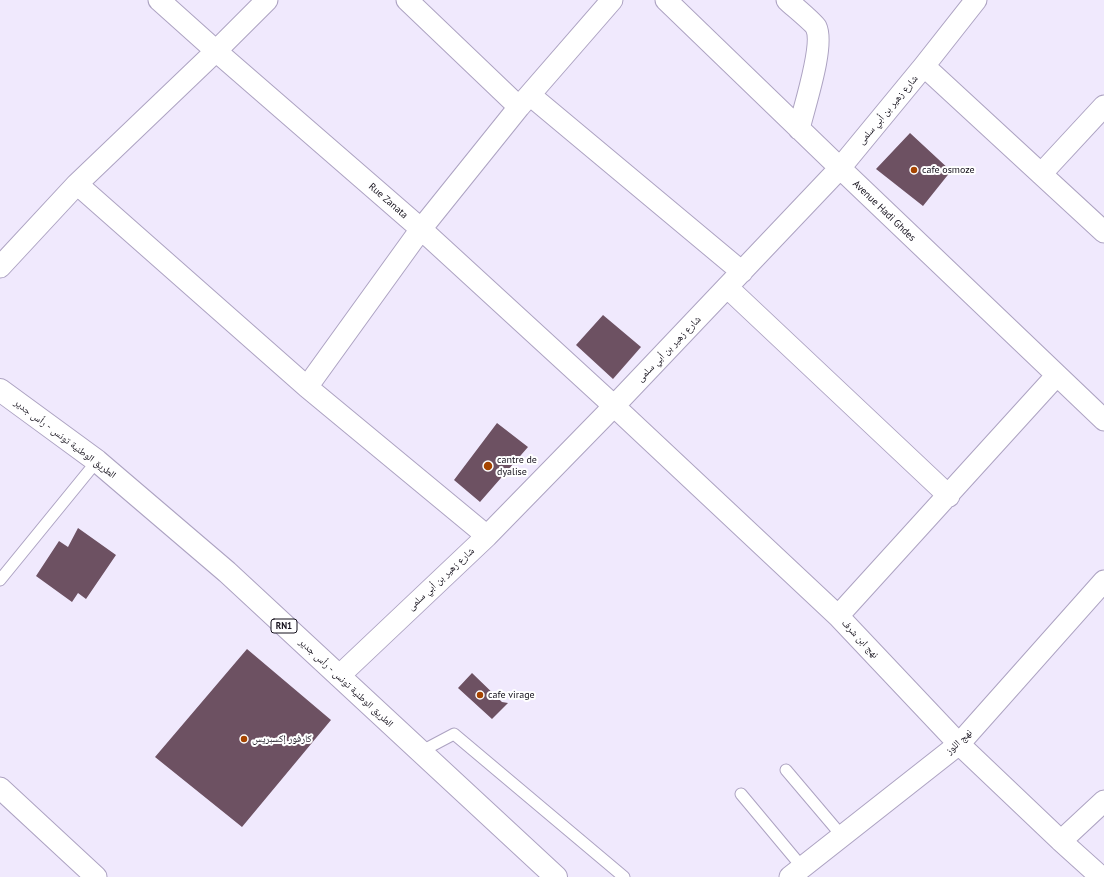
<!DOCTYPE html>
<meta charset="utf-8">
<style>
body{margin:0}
canvas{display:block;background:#f0e9fd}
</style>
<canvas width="1104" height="877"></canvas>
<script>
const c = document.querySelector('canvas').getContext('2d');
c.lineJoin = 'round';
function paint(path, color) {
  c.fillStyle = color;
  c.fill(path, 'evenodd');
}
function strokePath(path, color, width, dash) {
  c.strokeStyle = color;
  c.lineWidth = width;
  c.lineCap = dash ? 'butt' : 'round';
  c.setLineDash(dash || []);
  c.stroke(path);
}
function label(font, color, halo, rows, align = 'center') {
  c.font = font + ' "PT Sans","Noto Naskh Arabic",sans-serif';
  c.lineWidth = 4;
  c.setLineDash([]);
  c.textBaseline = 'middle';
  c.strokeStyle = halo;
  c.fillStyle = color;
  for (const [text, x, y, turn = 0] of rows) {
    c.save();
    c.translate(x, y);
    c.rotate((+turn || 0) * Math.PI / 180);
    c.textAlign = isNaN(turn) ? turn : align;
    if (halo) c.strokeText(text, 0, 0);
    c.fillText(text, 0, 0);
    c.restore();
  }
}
const building = new Path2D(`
 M910,133L951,171L923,206L876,169Z
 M603,315L641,347L613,379L576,345Z
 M497,423L528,447L480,502L454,480Z
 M78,528L116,555L86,599L78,593L72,602L36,576L59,541L68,547Z
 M247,649L331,720L242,827L155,757Z
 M472,673L502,702L508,703L492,719L458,688Z`);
const service = new Path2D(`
 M0,580L97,461
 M420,752L454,734L624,877
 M786,770L842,836
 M741,794L802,867`);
const minor = new Path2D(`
 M159,0L216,51L421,229L614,406L838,616L959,744L1061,841L1101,877
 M407,0L519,107
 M666,0L840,168L1104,420
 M787,0C792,5 813,22 816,27C825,45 804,107 799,129
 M924,66L1104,232
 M530,95L742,272
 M1041,174L1104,106
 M77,184L307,387L487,536
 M0,267L77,184L216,51L267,0
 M727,287L949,496
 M307,387L421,229L519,107L612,0
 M838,616L1057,375
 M339,676L487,536L614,406L840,168L924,66L976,0
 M0,788L96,877
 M1061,841L1104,801
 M790,877L959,744L1104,581`);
const primary = new Path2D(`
 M0,390L97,461L227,572L556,877`);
const markers = [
 [914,170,4,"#a54400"],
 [488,466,5,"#a54400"],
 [480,695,4,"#a54400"],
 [244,739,4,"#a54400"]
];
const shields = [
 [284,626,26]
];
const shieldNames = [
 ["RN1",284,626]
];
const streetNames = [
 ["شارع زهير بن أبي سلمى",888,110,-50],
 ["Rue Zanata",388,201,41],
 ["Avenue Hadi Ghdes",884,211,44],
 ["شارع زهير بن أبي سلمى",669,349,-46],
 ["الطريق الوطنية تونس - رأس جدير",65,439,37],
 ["شارع زهير بن أبي سلمى",441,579,-43],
 ["نهج ابن شرف",860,639,47],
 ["الطريق الوطنية تونس - رأس جدير",346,683,43],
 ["نهج اللوز",959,742,-43]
];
const poiNames = [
 ["cafe osmoze",922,170],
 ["cantre de",497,460],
 ["dyalise",497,472],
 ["cafe virage",488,695],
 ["كارفور إكسبريس",252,739]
];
paint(building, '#6d5162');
strokePath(service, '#ada3c2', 13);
strokePath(minor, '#ada3c2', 23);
strokePath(primary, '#ada3c2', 24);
strokePath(service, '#fff', 11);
strokePath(minor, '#fff', 21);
strokePath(primary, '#fff', 22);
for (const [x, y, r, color] of markers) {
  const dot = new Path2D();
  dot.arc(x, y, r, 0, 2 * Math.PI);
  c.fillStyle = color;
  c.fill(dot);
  strokePath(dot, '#fff', 1.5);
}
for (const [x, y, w] of shields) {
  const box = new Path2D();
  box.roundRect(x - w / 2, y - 7, w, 14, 3);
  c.fillStyle = '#fff';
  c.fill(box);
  strokePath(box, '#15111c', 1);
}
label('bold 9px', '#15111c', null, shieldNames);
label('10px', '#15111c', '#fff', streetNames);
label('10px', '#15111c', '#fff', poiNames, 'left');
</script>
